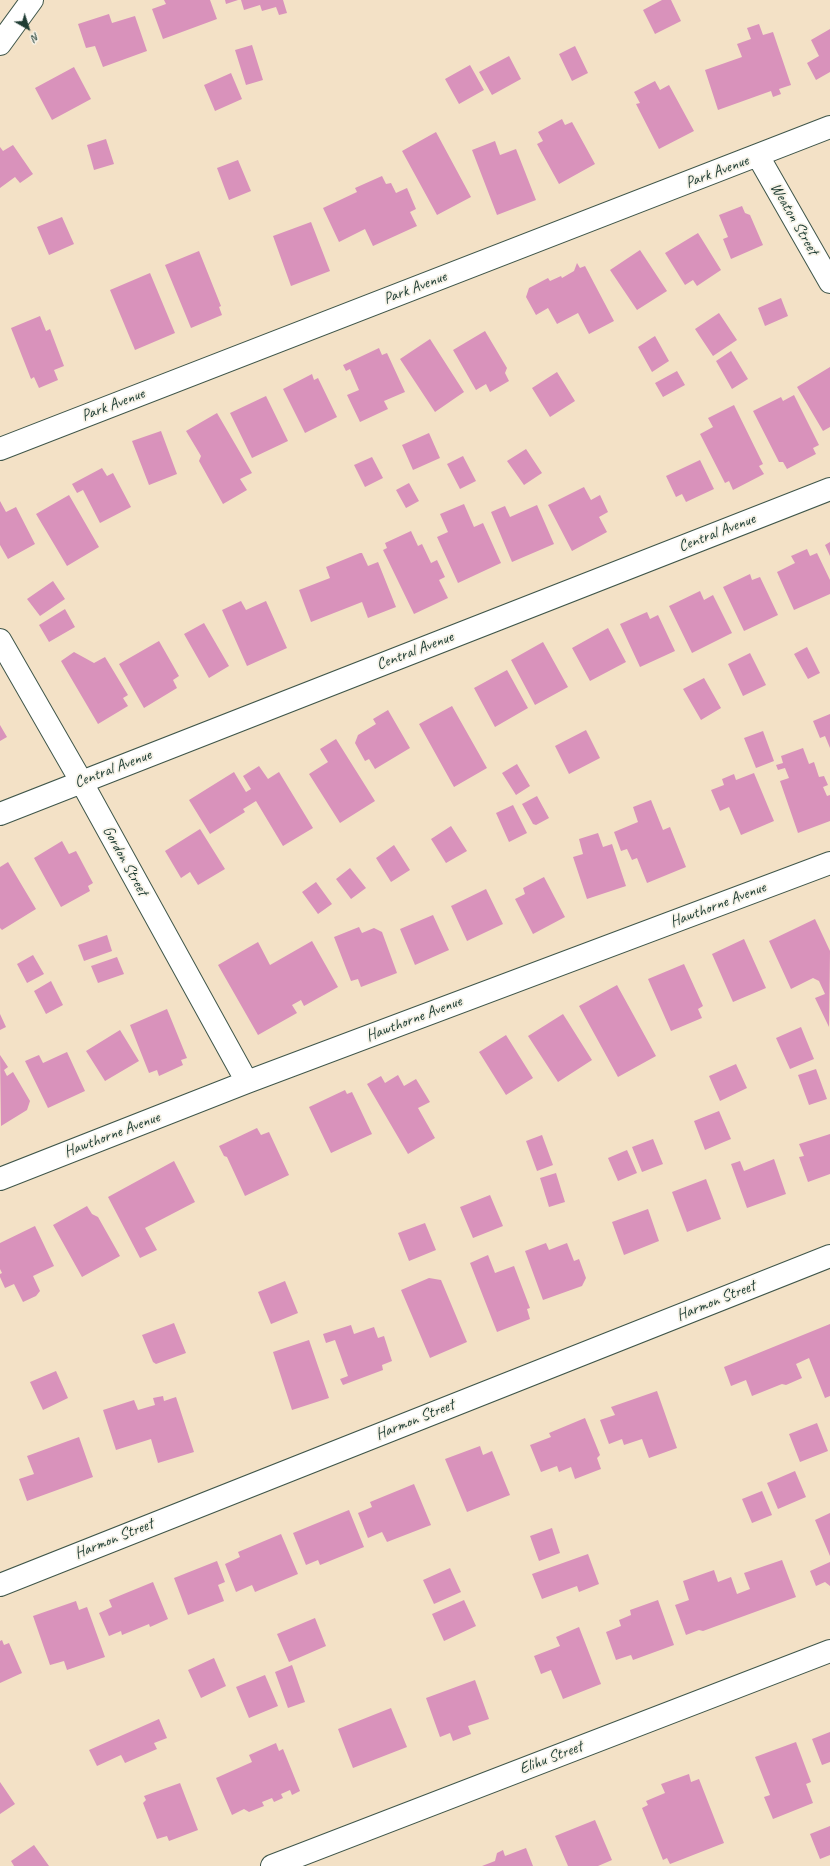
<!DOCTYPE html>
<style>
body{margin:0}
#map{position:relative;width:830px;height:1866px;overflow:hidden;background:#f3e1c6;font-family:Caveat,sans-serif}
canvas{display:block}
.north{position:absolute;left:8px;top:8px;width:40px;height:40px;-webkit-text-stroke:3px #f7f3e8;paint-order:stroke;rotate:141deg;font-size:11px;font-weight:700;line-height:16px;text-align:center;color:#1f3d34}
.north::after{content:'';display:block;margin:auto;width:14px;height:18px;background:#1f3d34;clip-path:polygon(50% 0,100% 100%,50% 72%,0 100%)}
</style>
<div id="map">
<canvas width="830" height="1866"></canvas>
<div class="north">N</div>
</div>
<script>
const c = document.querySelector('canvas').getContext('2d');
c.lineJoin = 'round';
function paint(path, color) {
  c.fillStyle = color;
  c.fill(path, 'evenodd');
}
function strokePath(path, color, width, dash) {
  c.strokeStyle = color;
  c.lineWidth = width;
  c.lineCap = dash ? 'butt' : 'round';
  c.setLineDash(dash || []);
  c.stroke(path);
}
function label(font, color, halo, rows, align = 'center') {
  c.font = font + ' Caveat,sans-serif';
  c.lineWidth = 3.5;
  c.setLineDash([]);
  c.textBaseline = 'middle';
  c.strokeStyle = halo;
  c.fillStyle = color;
  for (const [text, x, y, turn = 0] of rows) {
    c.save();
    c.translate(x, y);
    c.rotate((+turn || 0) * Math.PI / 180);
    c.textAlign = isNaN(turn) ? turn : align;
    if (halo) c.strokeText(text, 0, 0);
    c.fillText(text, 0, 0);
    c.restore();
  }
}
const building = new Path2D(`
 M164,0H210L217,19L163,39L152,9L166,4Z
 M225,0H238L226,4Z
 M241,0H283L287,13L279,15L276,7L262,11L260,5L244,10Z
 M662,0H671L681,21L655,34L643,10Z
 M109,14L112,23L135,16L147,51L103,67L95,46L86,48L78,24Z
 M759,24L763,35L773,32L791,85L779,89L781,94L773,97L771,91L718,110L705,70L742,57L737,44L751,39L747,28Z
 M830,29V72L816,80L807,63L819,56L811,40Z
 M252,45L263,80L246,85L235,50Z
 M575,46L588,73L572,81L559,54Z
 M509,56L521,79L492,95L479,72Z
 M470,65L484,90L459,104L445,79Z
 M74,67L91,99L52,120L35,88Z
 M231,73L242,99L215,111L204,85Z
 M655,81L660,90L669,85L694,131L659,149L636,104L640,103L634,92Z
 M562,119L565,125L572,122L595,164L559,184L537,144L543,141L538,132Z
 M436,132L471,197L437,215L402,151Z
 M106,139L114,164L94,170L87,145Z
 M495,141L500,155L516,149L536,200L497,215L472,150Z
 M13,145L33,174L20,183L15,177L0,188V147L3,151Z
 M238,160L251,191L229,200L217,168Z
 M382,176L386,184L391,183L396,193L407,188L416,209L410,212L417,226L373,246L365,229L339,242L323,208L357,192L355,188Z
 M742,206L745,213L750,215L763,245L731,259L723,239L728,237L719,215Z
 M62,217L74,244L49,255L37,227Z
 M311,222L330,271L291,286L273,236Z
 M698,233L721,270L697,286L693,280L685,285L665,253Z
 M640,250L667,291L637,310L610,270Z
 M199,251L221,306L219,307L222,315L191,328L165,265Z
 M577,263L580,268L585,266L614,321L589,334L578,313L557,324L548,308L536,315L526,297L529,288L548,278L550,281L561,276L562,278L574,271Z
 M150,273L175,333L135,350L110,290Z
 M781,298L788,316L765,326L758,308Z
 M719,313L737,340L713,356L695,329Z
 M40,316L46,331L50,329L64,366L54,370L58,380L39,388L34,377L31,379L11,328Z
 M485,331L507,368L505,373L509,381L490,392L486,384L476,390L453,350Z
 M655,336L669,361L652,372L638,347Z
 M430,339L464,392L435,412L400,359Z
 M379,348L382,355L387,353L405,392L384,401L388,409L360,422L347,395L359,390L350,369L346,371L343,365Z
 M731,351L748,379L732,389L716,361Z
 M830,367V427L823,431L797,387Z
 M677,371L685,385L663,397L655,383Z
 M557,372L575,401L550,417L532,388Z
 M312,374L314,380L318,378L337,417L305,433L283,389Z
 M794,395L819,445L813,448L816,454L787,469L783,462H779L753,411L781,397L783,401Z
 M266,396L288,441L252,458L230,413Z
 M734,405L763,464L759,466L764,474L733,490L729,481L725,483L700,434L713,427L708,418Z
 M217,413L252,473L240,479L247,490L223,504L199,461L201,456L186,431Z
 M161,431L177,474L149,485L132,441Z
 M429,433L440,458L413,470L402,445Z
 M526,449L542,473L524,485L507,461Z
 M463,456L476,481L460,489L447,464Z
 M372,457L383,478L365,487L354,465Z
 M700,460L714,489L686,502L682,494L676,497L666,476Z
 M102,468L107,476L113,473L131,507L100,523L83,490L77,493L72,484Z
 M409,483L419,501L406,508L396,490Z
 M584,487L591,500L600,495L608,512L599,517L607,532L572,551L548,505Z
 M69,495L99,547L67,566L36,514Z
 M0,501L6,512L16,507L35,544L8,559L0,545Z
 M464,504L474,527L483,523L501,563L458,583L437,537L448,532L440,514Z
 M537,505L554,544L512,562L491,512L505,506L510,517Z
 M411,531L418,546L422,544L431,563L437,560L445,577L439,580L448,598L414,614L383,550L387,548L385,543Z
 M830,542V556L825,545Z
 M807,549L810,556L817,553L830,580V594L794,610L777,572L795,563L791,556Z
 M360,553H362L368,566L378,562L396,607L368,618L362,602L311,622L299,590L330,578L326,567Z
 M750,574L752,580L760,577L778,615L744,631L723,587Z
 M53,581L65,599L40,616L27,599Z
 M700,591L704,600L713,595L732,633L692,653L669,606Z
 M241,601L246,610L266,601L287,648L247,666L222,610Z
 M65,609L75,627L49,642L39,625Z
 M647,612L650,619L658,615L675,651L640,667L620,624Z
 M204,623L229,666L209,678L184,634Z
 M608,628L626,662L590,681L572,648Z
 M159,641L179,676L173,680L177,688L144,708L119,664Z
 M543,642L568,687L535,705L511,660Z
 M807,647L820,673L808,679L794,654Z
 M74,652L94,663L105,657L128,695L123,698L128,706L98,724L61,661Z
 M750,653L766,685L743,696L728,664Z
 M507,670L528,708L495,727L474,688Z
 M704,678L721,708L701,720L683,689Z
 M452,706L487,768L454,787L419,724Z
 M388,710L410,748L375,769L369,759L365,761L355,743L358,735L376,724L373,719Z
 M830,714V748L825,736L820,738L813,721Z
 M0,725L7,737L0,741Z
 M586,730L600,758L569,774L555,746Z
 M763,731L774,761L756,768L744,738Z
 M336,739L375,801L340,823L309,774L328,762L320,749Z
 M803,748L809,764L814,762L819,777L824,776L828,785L823,787L827,796L830,795V821L798,833L780,781L789,778L785,768L778,770L776,765L783,763L781,756Z
 M517,764L530,786L516,795L502,773Z
 M259,766L268,779L279,772L313,828L283,846L256,801L243,809L245,812L210,834L189,800L234,772L246,792L251,789L243,776Z
 M754,773L774,821L741,835L729,807L720,811L711,790L724,785L722,779L734,774L736,780Z
 M537,796L549,818L536,825L533,824L522,804Z
 M651,800L663,830L670,827L686,867L647,883L637,858L632,860L627,849L621,851L614,832L638,822L633,807Z
 M513,805L527,833L509,842L496,813Z
 M451,826L467,851L446,863L431,839Z
 M200,829L225,869L198,885L190,872L181,878L165,851Z
 M598,833L603,847L612,844L626,886L587,899L573,857L583,854L579,839Z
 M62,841L69,854L76,851L93,883L88,886L90,891L61,907L34,858Z
 M394,845L410,870L391,882L376,858Z
 M8,862L36,909L2,930L0,928V867Z
 M350,868L366,888L351,899L336,879Z
 M544,877L565,917L533,934L515,899L525,894L523,888Z
 M316,882L332,904L318,914L302,892Z
 M486,889L503,924L467,941L451,906Z
 M433,915L449,950L415,965L400,929Z
 M815,919L830,951L829,1027L815,998L825,994L819,981L813,978L791,989L769,941Z
 M359,927L362,933L374,928L382,932L397,973L361,987L358,979L351,981L334,937Z
 M107,935L112,951L84,961L78,945Z
 M744,939L766,988L733,1002L712,954Z
 M312,941L338,987L304,1006L301,1000L292,1005L297,1013L258,1035L218,965L258,942L270,965Z
 M33,955L44,974L27,983L17,964Z
 M117,957L124,974L98,983L91,966Z
 M684,964L703,1006L698,1009L702,1018L671,1031L648,979Z
 M51,981L63,1005L46,1014L34,991Z
 M617,985L656,1056L618,1077L579,1006Z
 M167,1009L187,1058L181,1060L183,1065L159,1076L157,1070L149,1073L130,1025Z
 M0,1014L6,1027L0,1030Z
 M563,1014L592,1060L558,1082L528,1036Z
 M801,1027L814,1059L790,1069L776,1038Z
 M120,1030L139,1061L105,1081L86,1051Z
 M506,1035L533,1078L506,1095L479,1052Z
 M67,1052L85,1091L48,1108L25,1061L39,1055L43,1063Z
 M0,1055L8,1067L4,1070L7,1076L13,1072L30,1101L27,1110L1,1126Z
 M736,1064L747,1088L720,1101L709,1076Z
 M816,1069L827,1099L809,1105L798,1075Z
 M398,1075L404,1086L416,1079L430,1102L418,1108L435,1138L408,1154L367,1084L381,1076L385,1083Z
 M345,1090L347,1094L352,1092L372,1134L331,1153L309,1107Z
 M719,1111L731,1139L705,1150L694,1121Z
 M257,1128L261,1135L269,1132L289,1175L245,1196L227,1157L224,1156L219,1146Z
 M830,1134V1174L808,1182L799,1157L804,1156L799,1144Z
 M542,1135L553,1165L537,1171L526,1141Z
 M653,1139L663,1164L642,1172L632,1147Z
 M627,1150L637,1173L618,1181L608,1158Z
 M774,1159L786,1194L747,1208L731,1164L740,1161L744,1171Z
 M174,1161L195,1202L145,1228L157,1250L140,1258L108,1197Z
 M556,1173L565,1202L549,1207L540,1178Z
 M706,1179L721,1219L687,1232L672,1192Z
 M490,1195L503,1226L473,1238L460,1207Z
 M87,1206L92,1214L98,1217L120,1256L82,1277L53,1225Z
 M648,1209L659,1241L624,1255L612,1222Z
 M425,1223L436,1250L409,1261L398,1233Z
 M35,1226L54,1266L33,1276L40,1291L36,1296L23,1302L14,1284L5,1288L0,1277V1274L2,1273L0,1269V1243Z
 M546,1243L549,1250L567,1243L574,1261L579,1259L586,1278L582,1286L543,1300L525,1251Z
 M488,1255L495,1273L514,1266L530,1308L527,1309L530,1319L497,1332L470,1263Z
 M429,1278L441,1280L467,1342L430,1358L401,1290Z
 M285,1281L298,1313L271,1324L258,1292Z
 M174,1323L186,1353L156,1364L153,1362L142,1335Z
 M830,1324V1396L825,1398L809,1358L796,1364L802,1378L786,1385L782,1384L752,1396L746,1380L731,1386L724,1367Z
 M351,1325L354,1334L374,1327L378,1338L384,1336L392,1361L382,1365L383,1370L343,1385L340,1379L348,1376L335,1340L326,1343L323,1334Z
 M309,1340L329,1398L292,1410L273,1352Z
 M56,1371L68,1398L43,1410L30,1382Z
 M657,1391L677,1448L649,1458L642,1439L624,1445L622,1439L609,1444L600,1420L615,1415L611,1407Z
 M163,1396L164,1401L176,1397L194,1452L158,1463L151,1439L116,1450L103,1410L134,1400L138,1410L155,1405L153,1398Z
 M585,1418L600,1455L597,1458L601,1469L575,1479L571,1467L559,1472L557,1466L541,1472L530,1445L551,1437L549,1433Z
 M817,1423L828,1451L800,1462L789,1434Z
 M79,1437L93,1477L27,1501L19,1479L34,1474L27,1456Z
 M480,1446L483,1455L492,1451L510,1495L467,1512L445,1459Z
 M795,1471L806,1497L778,1509L767,1483Z
 M414,1484L431,1525L387,1542L382,1532L368,1538L358,1513L372,1507L370,1502Z
 M762,1491L772,1515L752,1523L742,1499Z
 M349,1510L364,1547L320,1565L318,1560L306,1565L293,1533Z
 M830,1513V1556L815,1520Z
 M552,1528L560,1553L539,1561L530,1536Z
 M281,1534L298,1574L255,1592L252,1585L236,1592L225,1564L240,1557L238,1552Z
 M588,1554L599,1584L579,1592L577,1586L542,1599L532,1574Z
 M782,1560L796,1597L703,1631L699,1630L686,1635L675,1605L689,1600L683,1581L714,1570L718,1582L731,1577L737,1594L750,1589L744,1573Z
 M217,1561L225,1582L218,1585L224,1601L188,1615L174,1578Z
 M830,1562V1586L825,1582L816,1586L810,1571Z
 M450,1568L461,1592L434,1604L423,1580Z
 M153,1582L168,1619L150,1627L149,1624L122,1635L121,1631L109,1636L99,1613L112,1607L109,1600Z
 M464,1600L476,1626L444,1641L432,1614Z
 M658,1600L674,1645L633,1660L631,1655L616,1660L606,1632L621,1626L619,1620L631,1615L630,1610Z
 M76,1601L79,1610L87,1607L105,1657L67,1670L64,1661L50,1665L33,1616Z
 M315,1618L326,1646L289,1662L277,1634Z
 M579,1627L601,1684L563,1699L551,1670L541,1674L534,1656L560,1646L556,1637Z
 M2,1640L4,1645L9,1643L22,1673L0,1683V1641Z
 M214,1658L226,1686L201,1698L188,1670Z
 M292,1665L305,1702L288,1708L275,1672Z
 M265,1675L278,1706L249,1718L236,1687Z
 M475,1680L489,1719L468,1726L471,1734L453,1741L450,1733L440,1737L426,1698Z
 M391,1708L407,1747L353,1768L338,1729Z
 M159,1719L167,1738L154,1743L157,1749L125,1763L121,1755L97,1766L89,1750Z
 M830,1732V1762L822,1765L812,1739Z
 M796,1742L811,1782L806,1784L813,1803L773,1819L764,1797L770,1795L755,1757Z
 M276,1743L279,1751L283,1749L300,1791L292,1795L290,1790L281,1794L283,1798L274,1802L272,1798L262,1802L264,1806L249,1812L244,1809L232,1815L216,1778L252,1762L249,1755Z
 M689,1774L691,1782L699,1779L724,1843L670,1864L667,1858L663,1860L642,1808L648,1805L646,1801L665,1793L661,1784Z
 M0,1782L15,1804L0,1814Z
 M180,1783L198,1830L169,1841L167,1836L157,1839L143,1803L146,1800L144,1796Z
 M595,1820L612,1860L598,1866H568L555,1836Z
 M830,1826V1855L820,1859L810,1834Z
 M34,1845L49,1866H14L11,1861Z
 M526,1848L533,1866H482L495,1861L497,1853L503,1850L505,1856Z`);
const minor = new Path2D(`
 M0,44L32,0
 M758,156L830,282
 M0,449L830,127
 M0,640L81,781L247,1082
 M0,814L830,489
 M0,1179L247,1082L830,863
 M0,1585L830,1256
 M272,1866L830,1651`);
const streetNames = [
 ["Park Avenue",717,172,-21],
 ["Weaton Street",794,219,60],
 ["Park Avenue",415,288,-21],
 ["Park Avenue",113,405,-21],
 ["Central Avenue",717,533,-21],
 ["Central Avenue",415,651,-21],
 ["Central Avenue",113,769,-21],
 ["Gordon Street",125,861,61],
 ["Hawthorne Avenue",718,905,-21],
 ["Hawthorne Avenue",414,1019,-21],
 ["Hawthorne Avenue",112,1135,-21],
 ["Harmon Street",716,1301,-22],
 ["Harmon Street",415,1420,-22],
 ["Harmon Street",114,1539,-22],
 ["Elihu Street",551,1758,-21]
];
paint(building, '#d992bb');
strokePath(minor, '#3f564a', 24);
strokePath(minor, '#fff', 22);
label('16px', '#1f3d34', '#f7f3e8', streetNames);
</script>
